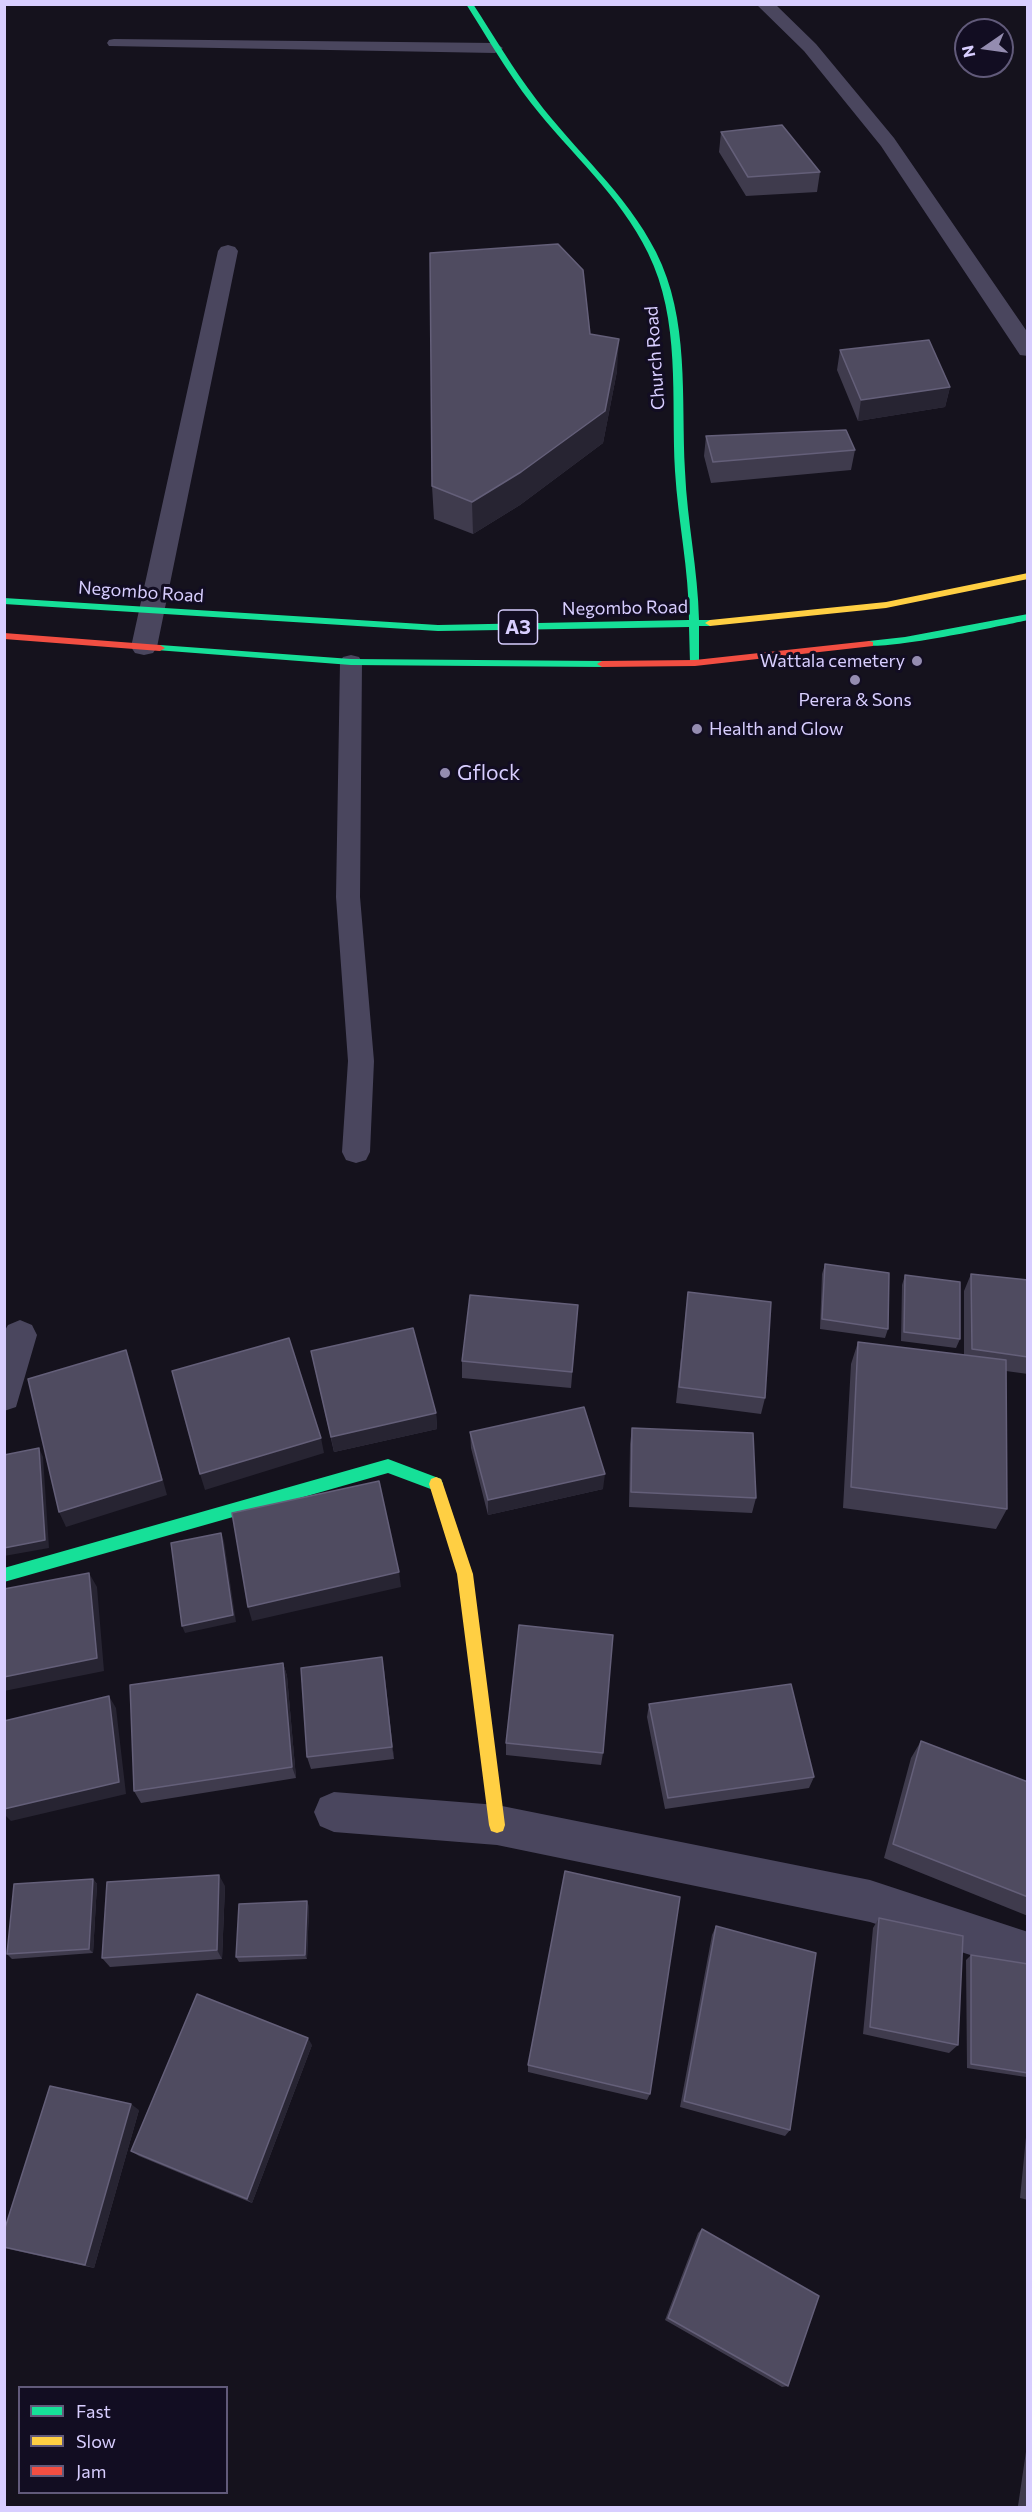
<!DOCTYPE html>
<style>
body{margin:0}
#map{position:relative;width:1032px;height:2512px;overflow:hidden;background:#15121d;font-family:Commissioner,sans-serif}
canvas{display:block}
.frame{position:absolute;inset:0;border:6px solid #d8ceff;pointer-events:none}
.legend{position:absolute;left:18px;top:2386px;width:210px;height:108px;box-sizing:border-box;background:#120d22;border:2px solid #615a7a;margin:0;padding:8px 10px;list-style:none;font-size:18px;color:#d8ceff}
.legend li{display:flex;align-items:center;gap:12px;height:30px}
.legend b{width:30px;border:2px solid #615a7a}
.north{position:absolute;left:954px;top:18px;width:60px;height:60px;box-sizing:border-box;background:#120d22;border:2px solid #615a7a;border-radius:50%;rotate:257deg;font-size:16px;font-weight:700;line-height:24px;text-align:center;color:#d8ceff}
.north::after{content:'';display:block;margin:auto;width:21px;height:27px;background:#948cb0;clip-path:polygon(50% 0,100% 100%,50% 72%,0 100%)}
</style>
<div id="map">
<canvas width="1032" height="2512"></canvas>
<div class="frame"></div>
<ul class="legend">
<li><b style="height:8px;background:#16e098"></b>Fast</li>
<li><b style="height:8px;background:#ffcf43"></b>Slow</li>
<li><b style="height:8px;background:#f24e42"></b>Jam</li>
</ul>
<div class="north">N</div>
</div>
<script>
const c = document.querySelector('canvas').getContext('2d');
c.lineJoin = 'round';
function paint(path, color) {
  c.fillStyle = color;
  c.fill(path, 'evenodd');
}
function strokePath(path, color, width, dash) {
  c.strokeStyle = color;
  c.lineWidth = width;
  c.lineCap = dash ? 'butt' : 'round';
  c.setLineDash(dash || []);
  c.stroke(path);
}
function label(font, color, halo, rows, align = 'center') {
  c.font = font + ' Commissioner,sans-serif';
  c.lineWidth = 6;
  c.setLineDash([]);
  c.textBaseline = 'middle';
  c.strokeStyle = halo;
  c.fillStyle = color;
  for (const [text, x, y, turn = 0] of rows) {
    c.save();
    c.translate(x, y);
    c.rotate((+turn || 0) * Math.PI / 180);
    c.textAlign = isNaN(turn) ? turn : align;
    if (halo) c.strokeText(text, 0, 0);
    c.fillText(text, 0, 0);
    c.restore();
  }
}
const lane = new Path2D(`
 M114,39L495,43L503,48L495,53L109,46L107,43L109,40Z
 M351,655L359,657L362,662L360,897L374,1061L370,1152L366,1160L356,1163L346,1160L342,1152L348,1061L336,897L340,662L343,657Z`);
const street = new Path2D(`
 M756,4H775L816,44L894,138L1028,333V356L1020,355L881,146L804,51Z
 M228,245L235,247L238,251L157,647L153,653L144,655L135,653L131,647L218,251L221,247Z
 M20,1320L32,1325L37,1335L16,1407L4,1411V1332L8,1325Z
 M334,1792L497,1805L870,1880L1028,1932V1974L870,1922L497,1845L334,1832L320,1826L314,1812L320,1798Z`);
const fast = new Path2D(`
 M466,4H473C494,36 513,69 536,99C575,151 626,193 656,252C690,319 681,398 685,471C687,521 698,570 699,620H710L715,623L710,626H699V665H691L690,663L689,627L438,631L4,604V598L438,625L689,620C689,570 678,521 675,471C671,398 681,320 648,253C620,195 570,153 531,103C507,72 487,37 466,4Z
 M1028,614V620C1005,625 875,653 864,644L869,641L905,637Z
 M160,645L351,659L602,661L607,664L602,667L351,665L156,650L155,648Z
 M388,1459L441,1479L443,1484L441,1489L436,1491L388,1473L4,1582V1568Z`);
const slow = new Path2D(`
 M1028,573V579L886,608L710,626L705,623L710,620L886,602Z
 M436,1477L441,1479L443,1484L473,1574L505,1825L503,1831L497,1833L491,1831L489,1825L457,1574L429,1484L431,1479Z`);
const jam = new Path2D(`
 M4,633L160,645L165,648L160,651L4,639Z
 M869,641L873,642V646L695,666L602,667L597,664L602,661L695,660Z`);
const wall = new Path2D(`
 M721,132L820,172L817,192L746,196L719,152Z
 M590,334L617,371L603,443L520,505L473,534L434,519L432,486Z
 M840,350L950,387L945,407L858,421L837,370Z
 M706,436L855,450L851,470L711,483L704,456Z
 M825,1264L888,1329L885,1338L820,1329L822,1274Z
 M971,1274L1028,1280V1374L1006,1371L1007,1509L996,1529L843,1508L851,1364L858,1342L964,1355V1291Z
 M905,1275L960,1339L956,1348L901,1341L902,1285Z
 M688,1292L765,1398L761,1414L676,1403Z
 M578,1305L571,1388L462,1378V1361Z
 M311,1351L436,1413L437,1429L334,1452Z
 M632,1428L756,1498L752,1513L629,1507L630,1444Z
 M470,1432L603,1489L488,1515L471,1448Z
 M283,1663L287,1676L296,1778L141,1803L134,1791Z
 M384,1670L394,1759L311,1769L307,1757Z
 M649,1704L814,1777L809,1788L665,1809L647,1717Z
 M921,1741L1028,1782V1916L884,1858L911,1758Z
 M506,1743L603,1753L601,1765L506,1755Z
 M93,1879L97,1884L93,1953L12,1959L7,1954Z
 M225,1886L222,1959L110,1967L102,1958Z
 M309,1906L307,1959L239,1962L236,1957Z
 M879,1918L958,2045L949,2053L863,2034L873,1928Z
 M716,1926L790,2130L785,2136L680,2107L712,1935Z
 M971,1955L1028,1964V2076L1026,2077L967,2068L966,1960Z
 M312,2045L252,2203L139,2156L131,2151Z
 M528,2065L650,2094L647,2100L528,2072Z
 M139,2110L94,2268L4,2248V2231Z
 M1028,2117V2200L1020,2198Z
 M702,2229L788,2386L782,2387L665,2320L698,2233Z
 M1028,2438V2508H1022L1018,2506Z`);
const shadedWall = new Path2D(`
 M619,339L617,371L603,443L520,505L473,534L472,502Z
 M950,387L945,407L858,421L861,400Z
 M126,1350L132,1367L167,1495L66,1527L59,1512Z
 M436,1413L437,1429L334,1452L331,1437Z
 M321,1438L324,1453L205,1490L200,1474Z
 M39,1448L43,1457L49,1548L4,1556V1548Z
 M605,1474L603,1489L488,1515V1500Z
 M221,1533L224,1541L236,1622L185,1633L182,1626Z
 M399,1572L401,1587L252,1621L248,1607Z
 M89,1573L97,1587L104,1671L4,1691V1677Z
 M382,1657L384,1670L394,1759L392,1747Z
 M283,1663L287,1676L296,1778L292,1767Z
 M109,1696L116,1708L126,1794L11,1821L4,1814V1809Z
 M219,1875L225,1886L222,1959L217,1950Z
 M93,1879L97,1884L93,1953L89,1949Z
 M307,1901L309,1906L307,1959L305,1955Z
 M308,2038L312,2045L252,2203L247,2199Z
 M131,2104L139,2110L94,2268L85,2265Z`);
const building = new Path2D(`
 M782,125L820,172L748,177L721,132Z
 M558,244L583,270L590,334L619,339L605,411L521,472L472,502L432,486L430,253Z
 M929,340L950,387L861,400L840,350Z
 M846,430L855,450L713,462L706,436Z
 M825,1264L889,1273L888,1329L822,1319Z
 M971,1274L1028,1280V1357L972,1349Z
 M905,1275L960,1282V1339L904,1332Z
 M688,1292L771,1302L765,1398L679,1387Z
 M470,1295L578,1305L572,1372L462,1361Z
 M413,1328L436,1413L331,1437L311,1351Z
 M289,1338L321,1438L200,1474L172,1371Z
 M858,1342L1006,1360L1007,1509L851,1487Z
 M126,1350L162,1480L59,1512L28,1379Z
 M584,1407L605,1474L488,1500L470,1432Z
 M632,1428L753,1433L756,1498L631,1492Z
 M39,1448L45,1540L4,1548V1455Z
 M379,1481L399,1572L248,1607L232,1513Z
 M221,1533L233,1615L182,1626L171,1543Z
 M89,1573L97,1658L4,1677V1589Z
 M519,1625L613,1635L603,1753L506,1743Z
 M382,1657L392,1747L307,1757L301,1668Z
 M283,1663L292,1767L134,1791L130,1685Z
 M791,1684L814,1777L668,1798L649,1704Z
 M109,1696L119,1782L4,1809V1721Z
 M921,1741L1028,1782V1897L893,1844Z
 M565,1871L680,1897L650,2094L528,2065Z
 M219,1875L217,1950L102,1958L107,1882Z
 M93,1879L89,1949L7,1954L14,1884Z
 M307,1901L305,1955L236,1957L239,1904Z
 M879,1918L963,1936L958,2045L870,2027Z
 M716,1926L816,1953L790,2130L684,2101Z
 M971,1955L1028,1964V2073L971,2064Z
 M197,1994L308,2038L247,2199L131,2151Z
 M50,2086L131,2104L85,2265L4,2247V2231Z
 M702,2229L819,2296L788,2386L668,2318Z`);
const markers = [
 [917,661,6,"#948cb0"],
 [855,680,6,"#948cb0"],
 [697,729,6,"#948cb0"],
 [445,773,6,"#948cb0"]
];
const farStreetnames = [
 ["Church Road",655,358,-94],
 ["Negombo Road",141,592,4],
 ["Negombo Road",625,608,-1]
];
const farPoinames = [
 ["Wattala cemetery",905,661],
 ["Perera & Sons",855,700,"center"],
 ["Health and Glow",709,729,"left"]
];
const shields = [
 [518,627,39]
];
const shieldNames = [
 ["A3",518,627]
];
const poiNames = [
 ["Gflock",457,773]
];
paint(lane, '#4a465e');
paint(street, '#4a465e');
paint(fast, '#16e098');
paint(slow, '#ffcf43');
paint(jam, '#f24e42');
paint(wall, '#3f3b4d');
paint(shadedWall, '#272432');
paint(building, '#4f4b60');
strokePath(building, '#645f79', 1.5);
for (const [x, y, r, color] of markers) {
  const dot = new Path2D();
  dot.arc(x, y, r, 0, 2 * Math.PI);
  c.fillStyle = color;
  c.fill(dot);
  strokePath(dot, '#120d22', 2);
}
label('18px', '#d8ceff', '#120d22', farStreetnames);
label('18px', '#d8ceff', '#120d22', farPoinames, 'right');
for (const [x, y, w] of shields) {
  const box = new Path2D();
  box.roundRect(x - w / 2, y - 17, w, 34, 4.5);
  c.fillStyle = '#120d22';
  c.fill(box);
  strokePath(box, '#d8ceff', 1.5);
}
label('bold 20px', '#d8ceff', null, shieldNames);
label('21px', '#d8ceff', '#120d22', poiNames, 'left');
</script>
